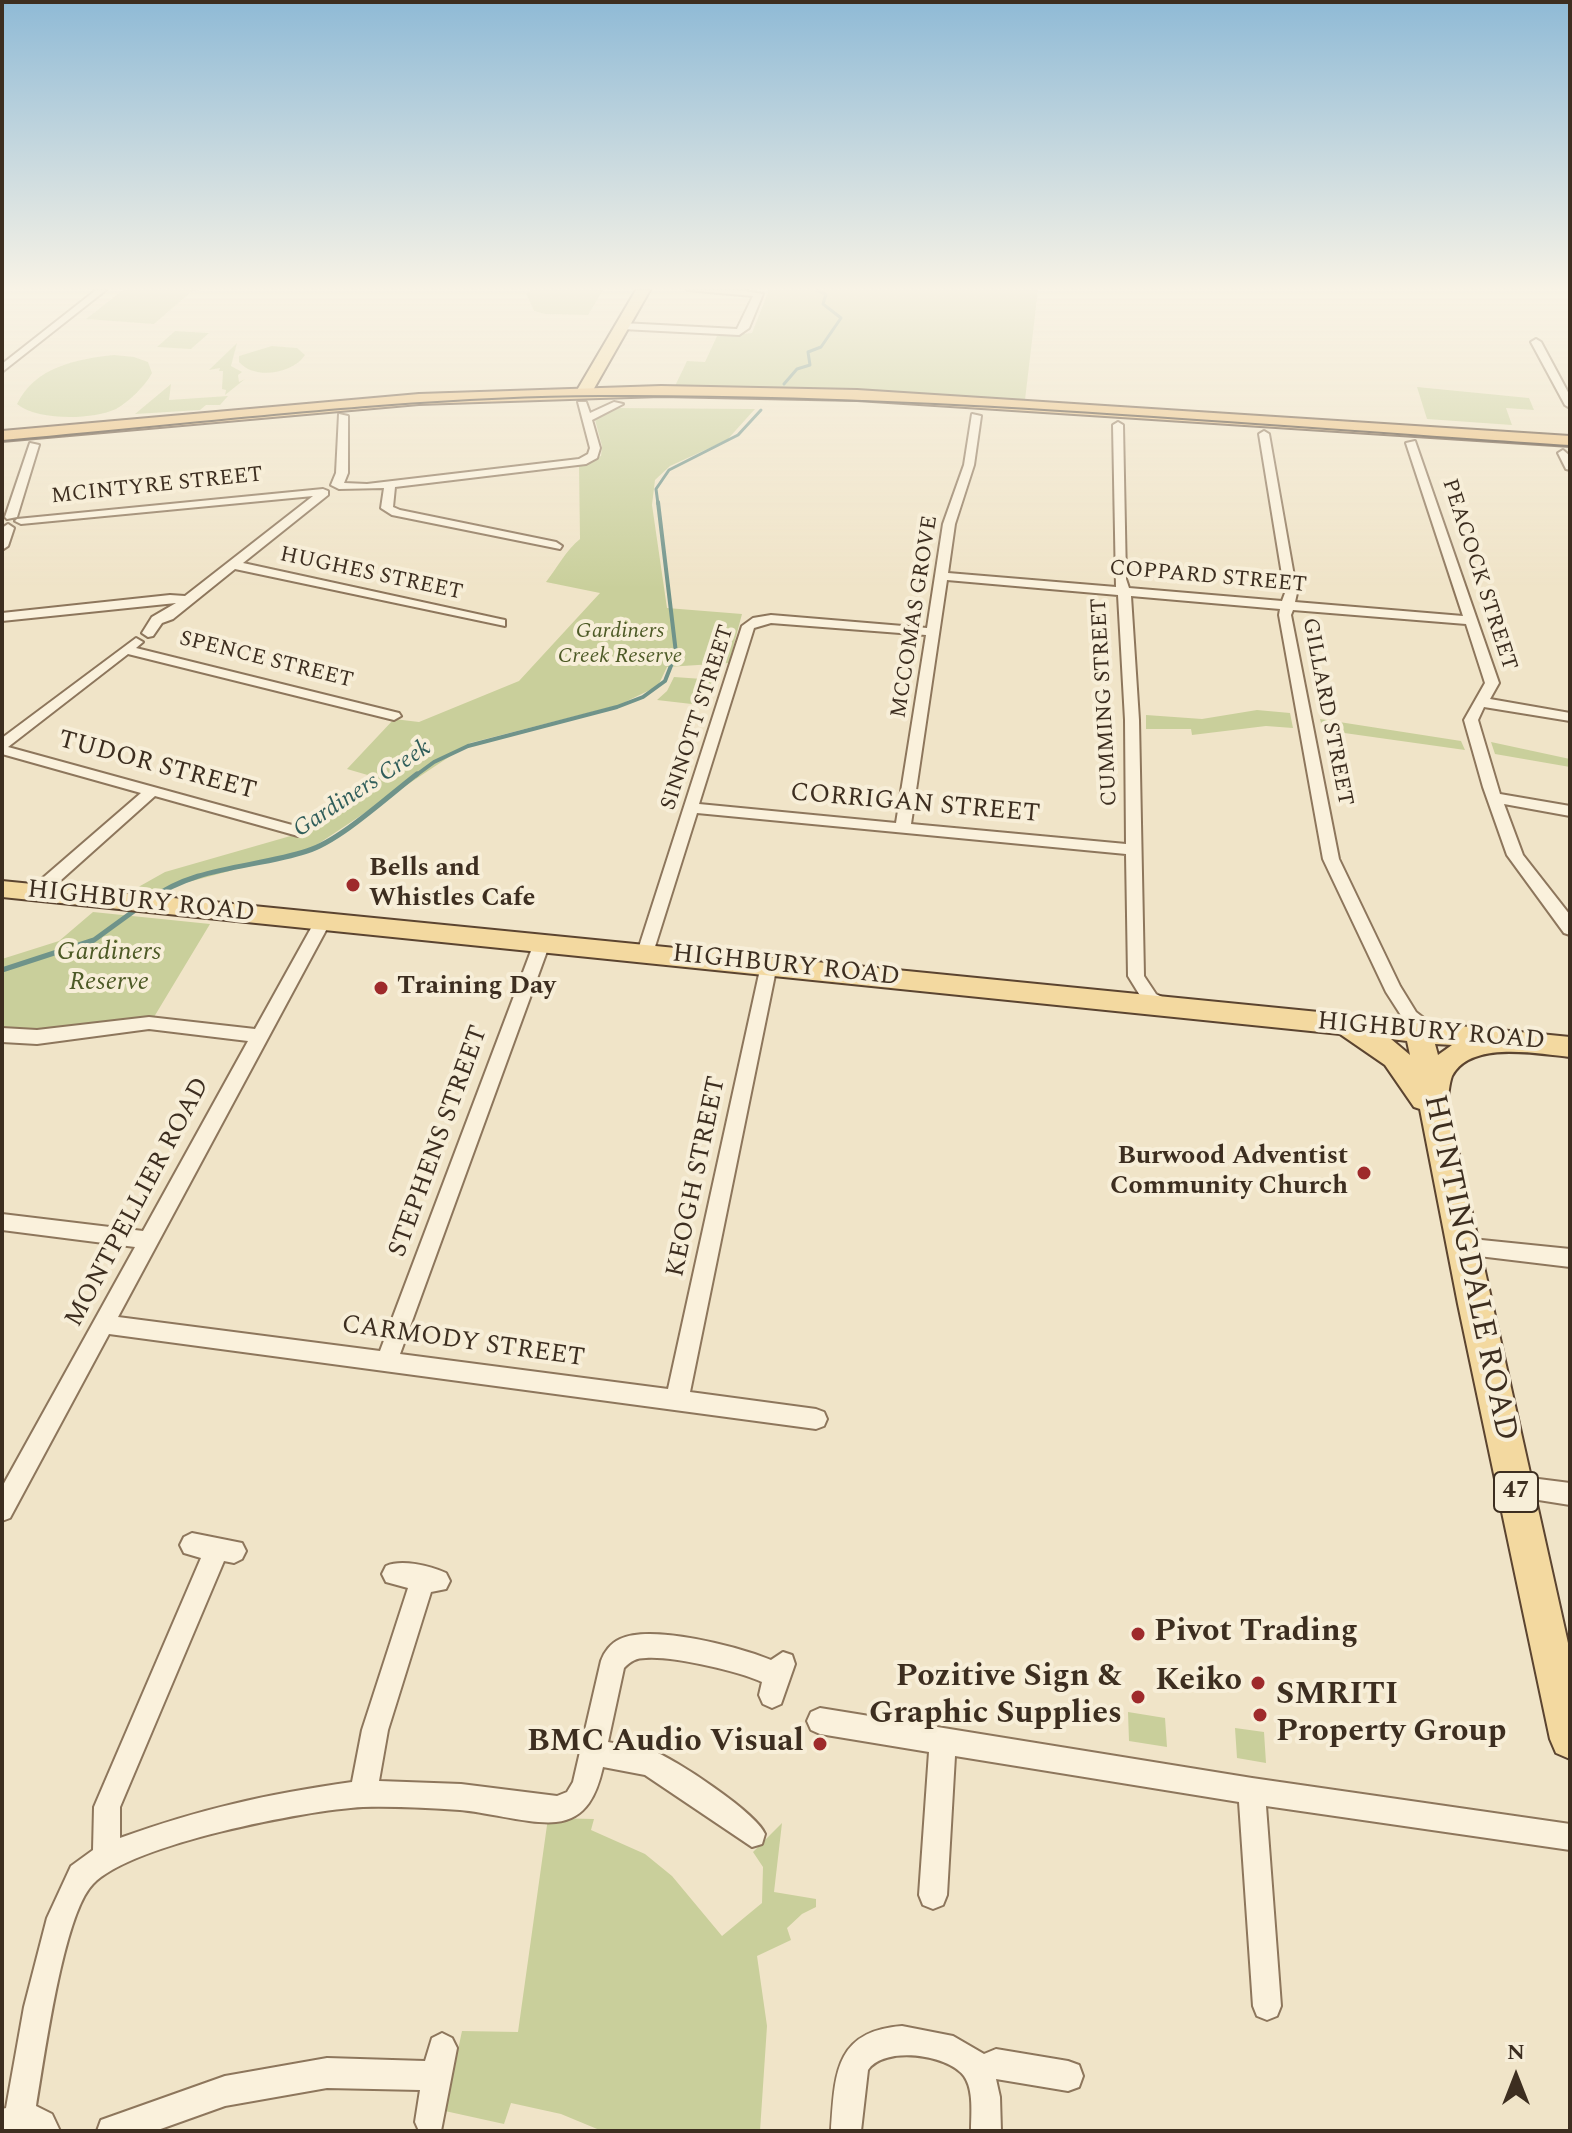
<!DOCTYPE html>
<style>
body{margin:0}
#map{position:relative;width:1572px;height:2133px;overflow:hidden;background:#f0e4c8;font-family:Spectral,serif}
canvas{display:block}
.frame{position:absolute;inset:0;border:4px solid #3d2e20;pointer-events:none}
.north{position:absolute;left:1476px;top:2037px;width:80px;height:80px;-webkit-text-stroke:6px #f7eed8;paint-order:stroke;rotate:0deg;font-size:22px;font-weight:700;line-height:32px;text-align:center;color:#3d2e20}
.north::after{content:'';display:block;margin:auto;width:28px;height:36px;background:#3d2e20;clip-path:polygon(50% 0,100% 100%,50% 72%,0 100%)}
</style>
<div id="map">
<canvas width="1572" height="2133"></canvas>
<div class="frame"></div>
<div class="north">N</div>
</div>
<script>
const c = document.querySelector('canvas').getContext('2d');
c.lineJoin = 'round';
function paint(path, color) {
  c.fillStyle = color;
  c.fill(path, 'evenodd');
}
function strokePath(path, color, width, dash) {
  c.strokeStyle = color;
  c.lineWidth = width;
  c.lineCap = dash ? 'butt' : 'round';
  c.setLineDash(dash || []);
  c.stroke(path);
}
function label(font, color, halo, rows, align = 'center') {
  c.font = font + ' Spectral,serif';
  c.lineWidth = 8;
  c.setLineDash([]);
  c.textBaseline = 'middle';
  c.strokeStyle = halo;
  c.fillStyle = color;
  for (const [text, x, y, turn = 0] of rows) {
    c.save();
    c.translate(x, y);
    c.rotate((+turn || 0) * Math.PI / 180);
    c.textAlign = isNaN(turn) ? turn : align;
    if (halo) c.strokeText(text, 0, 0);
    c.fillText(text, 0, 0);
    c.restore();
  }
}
const green = new Path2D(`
 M123,290H199L191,292L154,324L86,319Z
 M532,290H603L588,315L545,314L534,311L526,293Z
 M769,290H1038L1025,400L819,388L675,386L687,361L705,362L717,336L752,333Z
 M175,331L209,333L191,349L157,347Z
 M237,343L231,366L242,372L238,375L239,382L245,379L225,395L226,390L222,389L223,371H219L220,368L209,370Z
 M272,346L297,348L305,355C293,374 254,380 239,362V356Z
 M114,355L134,357L148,362L152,373C146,385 129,402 116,409C92,420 38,421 17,404C35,367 76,359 114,355Z
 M171,384L169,400L228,396L220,405H206L200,410L135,414Z
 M1417,387L1529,398L1534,410L1506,408L1512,425L1427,419Z
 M619,408L755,409L727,440L670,466L655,480L652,505L667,608L742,614L729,663L667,667L658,686L619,705L470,743L309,850L158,890H133L165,872L294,835L325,823L371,776L347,769L394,719L419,722L519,681L600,593L546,582C557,568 566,550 580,539L579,466L601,456L602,446L594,416Z
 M674,677L717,680L709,706L657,700L667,691Z
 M1257,710L1290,713L1293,728L1266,726L1192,735L1191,729H1146V715L1202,719Z
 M1320,719L1461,741L1465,750L1323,730Z
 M1491,742L1570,759V767L1495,754Z
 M93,912L210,924L154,1017L50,1033L2,1031V959L59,941Z
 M1128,1712L1165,1718L1167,1747L1129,1741Z
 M1235,1728L1264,1732L1266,1763L1237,1758Z
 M548,1818L594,1819L591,1830L645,1854L672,1876L722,1936L762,1903L763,1867L753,1852L782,1823L774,1892L816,1899V1907L802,1914L787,1928L791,1940L757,1956L767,2026L760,2131H602L561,2114L511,2103L504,2124L445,2111L462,2031L518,2032Z`);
const streamFar2 = new Path2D(`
 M784,384L797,369L810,365L808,352L821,347L841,318L823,304L826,294L816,290
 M658,504L656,489L669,470L738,435L761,410`);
const streamFar1 = new Path2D(`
 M415,776L434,762L468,746L617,707L643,697L665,681L676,653L658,502`);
const stream = new Path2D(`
 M150,900C194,866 255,868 307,851C340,841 388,796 417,774
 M2,970L94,940L138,908`);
const minor = new Path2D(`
 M96,290H106L2,372V364Z
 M687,290H738L763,294L749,328L739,335L622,329L617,326L622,323L737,329L753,296Z
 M1536,339L1541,342L1570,396V408L1565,405L1531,342Z
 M578,402H586L590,413L614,402L623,404L592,420L600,448L597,458L586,464L395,487L393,507L400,510L556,542L562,546L560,549L392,515L381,508L384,488L339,489L331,485L336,473L339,414L348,416V473L344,483L367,484L579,459L588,454L590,448Z
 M972,414L981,416L974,465L955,524L948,573L1116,587L1113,425L1118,422L1123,425L1126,579L1129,588L1282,601L1285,593L1259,434L1264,431L1269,434L1297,593L1295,602L1463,616L1406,443L1415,441L1499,683L1490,699L1570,713V721L1484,707L1478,720L1500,794L1570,806V816L1504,804L1523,855L1570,915V935L1564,933L1507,855L1483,787L1464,720L1485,683L1466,624L1293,610L1291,615L1339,859L1400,986L1416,1012L1443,1033L1434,1040L1404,1020L1386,992L1323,859L1279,615L1280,609L1131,596L1139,720L1144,976L1156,994L1172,1002L1175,1006L1172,1010L1166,1012L1144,1002L1128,976L1126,854L697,813L653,953L645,959L639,957L637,953L742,626L753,618L771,615L927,628L943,524L964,465ZM947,580L1118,595L1125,720L1126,844L911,824ZM771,623L926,635L896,823L699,804L754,628Z
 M30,443L39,445L17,517L7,519L5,517Z
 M1563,450L1570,456V470L1566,469L1558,453Z
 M323,489L328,491V495L243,563L500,619L505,620V626L235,569L173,619L162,623L153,636L148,637L142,633L152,617L176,603L2,621V613L170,595L185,596L313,496L21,524L15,521L17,519Z
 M8,524L14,528L8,546L2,550V528Z
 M136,638L143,642L136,648L399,713L401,716L394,720L128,654L8,747L303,828L306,831L298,836L155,796L42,897H30L28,893L30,889L141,793L2,754V738Z
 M323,915L331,921L118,1317L380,1351L534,943L542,937L550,943L400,1354L668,1389L761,965L769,959L777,965L690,1392L816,1409L824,1412L827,1419L824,1426L816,1429L109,1334L10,1518L2,1521V1487L135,1247L2,1230V1214L143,1231L248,1041L149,1029L37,1044L2,1042V1028L37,1030L149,1017L255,1029L315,921Z
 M1462,1238L1570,1249V1267L1462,1254L1455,1252L1452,1246L1455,1240Z
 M1515,1476L1570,1483V1505L1507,1495L1504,1487L1507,1479Z
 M192,1533L242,1543L246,1551L242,1559L234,1563L224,1561L120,1807V1838C200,1809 267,1794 352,1782L362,1730L408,1588L386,1582L382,1574L386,1566C402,1559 430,1566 446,1573L450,1581L446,1589L431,1592L388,1730L379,1781L461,1784L557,1796L567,1792L573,1782L601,1661C604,1652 611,1643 620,1639C652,1624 739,1647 771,1660L783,1652L792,1655L795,1664L781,1704L772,1708L763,1704L759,1695L762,1682C738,1671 672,1656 646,1658C636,1658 631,1661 624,1668L608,1742C622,1745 637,1746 651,1750C674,1758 757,1813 765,1834L762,1844L752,1847L645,1775L603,1767C597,1793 587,1819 556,1822C533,1825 486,1812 460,1810C429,1808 395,1806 363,1807C305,1810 132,1844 93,1884C63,1914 44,2060 36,2106L52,2114L60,2131H2V2109L6,2108L24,2007L47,1918L71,1866L93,1850L94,1807L201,1558L184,1553L180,1545L184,1537Z
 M820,1708L1252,1778L1570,1824V1850L1266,1806L1281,2006L1277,2016L1267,2020L1257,2016L1253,2006L1239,1802L955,1756L947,1895L943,1905L933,1909L923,1905L919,1895L929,1752L820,1734L811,1730L807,1721L811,1712Z
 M902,2026L953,2036L984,2054L996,2049L1068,2061L1079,2065L1083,2076L1079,2087L1068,2091L996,2079L1000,2097L1001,2131H971C971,2114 974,2090 964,2076C947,2054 884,2046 868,2070L861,2131H831C835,2075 834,2031 902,2026Z
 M442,2033L452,2038L457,2048L441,2131H419L415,2122L420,2090L327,2088L225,2106L155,2131H97L101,2120L225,2076L327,2058L425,2061L432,2038Z`);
const primary = new Path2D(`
 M636,290H650L592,392L590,395H578L576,392Z
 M2,881L1570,1037V1057C1538,1054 1471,1040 1452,1076C1449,1084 1449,1093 1447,1101L1570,1652V1759L1556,1753L1550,1739L1458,1304L1420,1109L1414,1107L1385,1065L1340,1034L2,897ZM1391,1039L1407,1041L1410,1055ZM1435,1044L1452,1045L1438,1055Z`);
const trunk = new Path2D(`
 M661,386L857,390L1570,436V446L857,400L661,396L419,404L2,441V431L419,394Z`);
const tram = new Path2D(`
 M2,441C199,424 403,397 600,396C924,394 1248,425 1570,446`);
const markers = [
 [353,885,8,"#9e2a2b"],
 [381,988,8,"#9e2a2b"],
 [1364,1173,8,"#9e2a2b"],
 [1138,1634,8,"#9e2a2b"],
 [1258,1683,8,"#9e2a2b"],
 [1138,1697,8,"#9e2a2b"],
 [1260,1715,8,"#9e2a2b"],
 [820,1744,8,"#9e2a2b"]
];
const farStreetnames = [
 ["MCINTYRE STREET",157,487,-6],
 ["HUGHES STREET",371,575,12],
 ["PEACOCK STREET",1478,575,72],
 ["COPPARD STREET",1208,578,5],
 ["MCCOMAS GROVE",916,617,-81],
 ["SPENCE STREET",266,661,14],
 ["CUMMING STREET",1106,702,-93],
 ["GILLARD STREET",1326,712,79],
 ["SINNOTT STREET",699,718,-72]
];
const farParknames = [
 ["Gardiners",620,633],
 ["Creek Reserve",620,658]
];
const farWaternames = [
 ["Gardiners Creek",363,790,-33]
];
const shields = [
 [1516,1492,44]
];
const shieldNames = [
 ["47",1516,1492]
];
const streetNames = [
 ["TUDOR STREET",157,767,15],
 ["CORRIGAN STREET",915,805,5],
 ["HIGHBURY ROAD",141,903,6],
 ["HIGHBURY ROAD",786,967,6],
 ["HIGHBURY ROAD",1431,1033,5],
 ["STEPHENS STREET",440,1142,-70],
 ["KEOGH STREET",698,1177,-78],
 ["MONTPELLIER ROAD",139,1203,-62],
 ["CARMODY STREET",463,1343,8]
];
const poiNames = [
 ["Bells and",369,870],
 ["Whistles Cafe",369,900],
 ["Training Day",397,988],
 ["Burwood Adventist",1348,1158,"right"],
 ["Community Church",1348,1188,"right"]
];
const parkNames = [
 ["Gardiners",109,954],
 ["Reserve",109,984]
];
const nearStreetnames = [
 ["HUNTINGDALE ROAD",1468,1268,78]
];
const nearPoinames = [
 ["Pivot Trading",1154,1634,"left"],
 ["Pozitive Sign &",1122,1679],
 ["Graphic Supplies",1122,1716],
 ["Keiko",1242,1683],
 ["SMRITI",1276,1697,"left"],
 ["Property Group",1276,1734,"left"],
 ["BMC Audio Visual",804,1744]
];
paint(green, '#c9cf9b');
strokePath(streamFar2, '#6f938a', 3);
strokePath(streamFar1, '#6f938a', 4);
strokePath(stream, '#6f938a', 5);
strokePath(minor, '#8d765c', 4);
strokePath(primary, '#5b4430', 4);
strokePath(trunk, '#5b4430', 4);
paint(minor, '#faf1dc');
paint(primary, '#f3d9a0');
paint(trunk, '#eabe7c');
strokePath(tram, '#3d2e20', 2);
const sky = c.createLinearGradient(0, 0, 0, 589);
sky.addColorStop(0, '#8fbad6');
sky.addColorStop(0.49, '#f8f3e6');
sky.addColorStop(1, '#f8f3e600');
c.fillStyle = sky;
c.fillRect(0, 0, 1572, 589);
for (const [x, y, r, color] of markers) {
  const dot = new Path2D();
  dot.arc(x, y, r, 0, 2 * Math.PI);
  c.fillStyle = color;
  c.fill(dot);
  strokePath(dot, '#f7eed8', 3);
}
label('22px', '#3d2e20', '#f7eed8', farStreetnames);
label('italic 22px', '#4d5a26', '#f7eed8', farParknames);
label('italic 24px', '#2f5d5a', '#f7eed8', farWaternames);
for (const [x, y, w] of shields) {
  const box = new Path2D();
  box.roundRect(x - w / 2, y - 20, w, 40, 6);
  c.fillStyle = '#f7eed8';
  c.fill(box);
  strokePath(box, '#3d2e20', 2);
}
label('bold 24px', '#3d2e20', null, shieldNames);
label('26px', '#3d2e20', '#f7eed8', streetNames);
label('bold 26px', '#3d2e20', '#f7eed8', poiNames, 'left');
label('italic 26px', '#4d5a26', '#f7eed8', parkNames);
label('32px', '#3d2e20', '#f7eed8', nearStreetnames);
label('bold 32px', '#3d2e20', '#f7eed8', nearPoinames, 'right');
</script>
